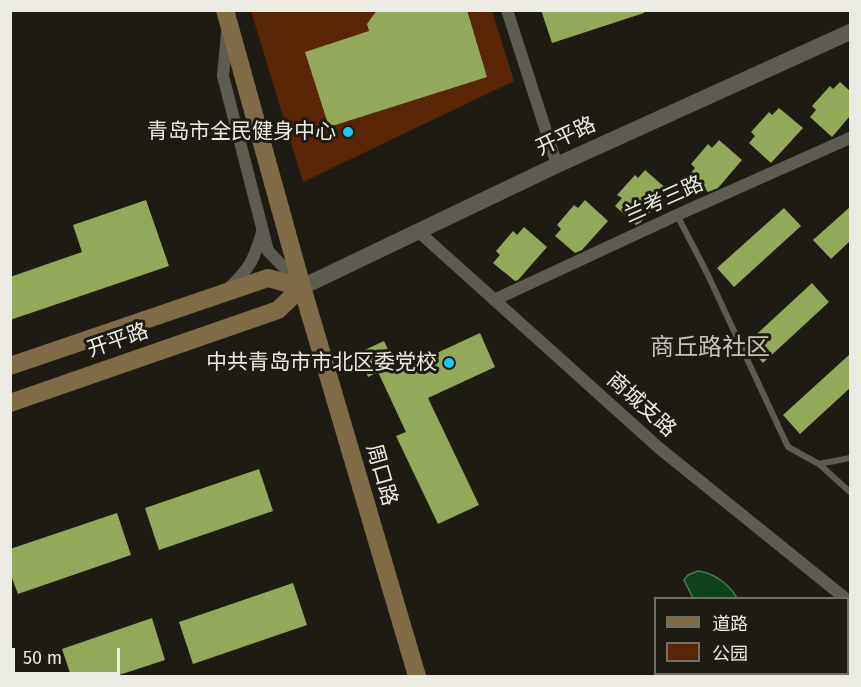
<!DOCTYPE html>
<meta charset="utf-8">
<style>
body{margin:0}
#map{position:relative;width:861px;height:687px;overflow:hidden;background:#1e1c12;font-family:"Fira Sans","Noto Sans SC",sans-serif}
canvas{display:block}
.frame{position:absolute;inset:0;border:12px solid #ebeae3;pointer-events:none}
.legend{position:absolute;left:654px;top:597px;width:195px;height:78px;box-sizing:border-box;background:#1e1c12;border:2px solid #706e66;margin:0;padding:8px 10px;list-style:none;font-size:18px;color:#ebeae3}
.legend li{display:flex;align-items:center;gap:12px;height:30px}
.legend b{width:30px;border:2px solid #706e66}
.scale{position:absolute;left:12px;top:648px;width:108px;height:27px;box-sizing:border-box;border:3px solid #ebeae3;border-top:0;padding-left:8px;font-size:18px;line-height:21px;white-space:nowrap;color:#ebeae3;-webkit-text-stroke:4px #1e1c12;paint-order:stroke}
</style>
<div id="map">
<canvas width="861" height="687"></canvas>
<div class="frame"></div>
<ul class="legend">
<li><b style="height:8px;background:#7f6b46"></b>道路</li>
<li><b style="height:16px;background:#592505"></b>公园</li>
</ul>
<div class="scale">50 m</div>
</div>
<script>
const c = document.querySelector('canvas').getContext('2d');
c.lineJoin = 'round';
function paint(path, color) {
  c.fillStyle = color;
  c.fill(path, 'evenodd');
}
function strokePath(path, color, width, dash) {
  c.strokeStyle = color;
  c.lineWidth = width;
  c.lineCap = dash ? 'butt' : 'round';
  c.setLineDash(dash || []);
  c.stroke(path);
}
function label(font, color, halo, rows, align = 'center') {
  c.font = font + ' "Fira Sans","Noto Sans SC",sans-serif';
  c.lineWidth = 6;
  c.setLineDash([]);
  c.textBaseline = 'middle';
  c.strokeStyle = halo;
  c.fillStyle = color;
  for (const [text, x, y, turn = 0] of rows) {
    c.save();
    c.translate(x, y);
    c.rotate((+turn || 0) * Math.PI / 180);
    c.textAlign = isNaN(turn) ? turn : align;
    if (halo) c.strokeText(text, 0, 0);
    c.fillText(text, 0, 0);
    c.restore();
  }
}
const green = new Path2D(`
 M251,11H492L514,81L303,182Z`);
const water = new Path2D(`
 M698,571C714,573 729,584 737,598H693L684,580L688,575Z
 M727,674H811V676H728Z`);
const building = new Path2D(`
 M377,10H467L487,77L329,127L305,52L369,31L367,24Z
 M541,10H644V13L552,43Z
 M840,82L850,91V116L832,137L810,117L816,110L812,106L830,86L833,89Z
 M779,108L803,128L771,163L749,143L755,136L751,132L769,112L772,115Z
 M719,140L742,160L718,188L708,192L689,175L695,168L691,164L708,144L712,148Z
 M645,170L669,191L640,223L636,225L615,206L622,198L617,195L635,175L638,178Z
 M146,200L169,266L10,320V277L82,252L73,225Z
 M585,200L608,221L582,250L575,253L555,236L561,229L557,225L574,205L578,208Z
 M850,207V241L831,259L813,240Z
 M784,208L801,226L734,287L717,268Z
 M524,227L547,247L518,280L515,281L493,263L500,255L496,251L513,231L517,235Z
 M812,283L829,302L763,363L746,344Z
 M480,333L495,367L428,398L479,505L438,524L396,436L406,432L378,372L368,377L358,353L384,341L398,371Z
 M850,354V388L800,434L783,415Z
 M259,469L273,511L159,550L145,508Z
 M117,513L131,555L18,594L10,573V549Z
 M293,583L307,625L193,664L179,622Z
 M152,618L165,660L116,676H71L62,649Z`);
const service = new Path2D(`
 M677,215L707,273L788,447L819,464L850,492
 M819,464L850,458`);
const minor = new Path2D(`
 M507,10L557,165
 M227,33L223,76L268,251L300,284
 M419,232L659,448L845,598
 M229,288C250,268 254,260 262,232
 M494,300L677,215L850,138`);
const tertiary = new Path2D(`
 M302,287L557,165L850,32`);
const secondary = new Path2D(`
 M225,10L302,287L417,676
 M10,366L268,278L302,287
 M10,403L278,310L302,287`);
const markers = [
 [348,132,6,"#11cafb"],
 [449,363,6,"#11cafb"]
];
const poiNames = [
 ["青岛市全民健身中心",336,132],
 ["中共青岛市市北区委党校",437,363]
];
const streetNames = [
 ["开平路",566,137,-25],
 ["兰考三路",664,200,-24],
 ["开平路",118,341,-19],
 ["商城支路",641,405,42],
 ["周口路",381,475,74]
];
const quarterNames = [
 ["商丘路社区",710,348]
];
paint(green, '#592505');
paint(water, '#0d431b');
strokePath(water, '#507557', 1.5);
paint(building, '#92a959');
strokePath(service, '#5e5c50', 6);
strokePath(minor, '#5e5c50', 12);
strokePath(tertiary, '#5e5c50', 16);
strokePath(secondary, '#7f6b46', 18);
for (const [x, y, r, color] of markers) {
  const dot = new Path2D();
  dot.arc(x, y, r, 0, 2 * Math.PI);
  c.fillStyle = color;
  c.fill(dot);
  strokePath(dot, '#1e1c12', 2);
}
label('21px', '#ebeae3', '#1e1c12', poiNames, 'right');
label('21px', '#ebeae3', '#1e1c12', streetNames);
label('24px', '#c5c2b5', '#1e1c12', quarterNames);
</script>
